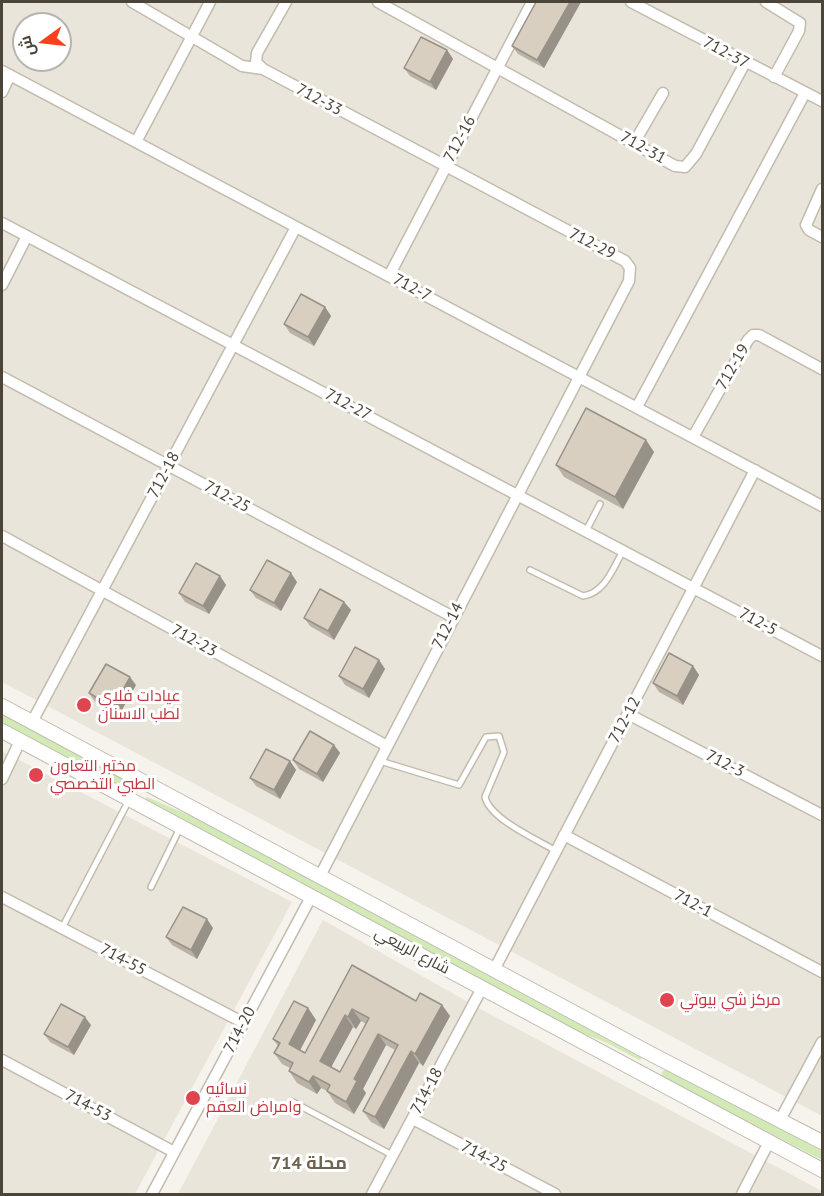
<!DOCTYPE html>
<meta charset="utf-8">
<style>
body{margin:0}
#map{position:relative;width:824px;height:1196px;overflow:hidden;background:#f6f3ec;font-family:"PT Sans",Cairo,sans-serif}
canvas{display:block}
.frame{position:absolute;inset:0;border:3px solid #4b4439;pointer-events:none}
.north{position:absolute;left:12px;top:12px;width:60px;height:60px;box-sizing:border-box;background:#fff;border:2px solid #b7b4b0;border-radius:50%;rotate:255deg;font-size:16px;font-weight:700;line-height:24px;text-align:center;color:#4b4439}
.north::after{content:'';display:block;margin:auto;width:21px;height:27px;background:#fc3f1d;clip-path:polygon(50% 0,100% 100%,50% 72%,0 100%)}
</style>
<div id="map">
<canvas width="824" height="1196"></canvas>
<div class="frame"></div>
<div class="north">ش</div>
</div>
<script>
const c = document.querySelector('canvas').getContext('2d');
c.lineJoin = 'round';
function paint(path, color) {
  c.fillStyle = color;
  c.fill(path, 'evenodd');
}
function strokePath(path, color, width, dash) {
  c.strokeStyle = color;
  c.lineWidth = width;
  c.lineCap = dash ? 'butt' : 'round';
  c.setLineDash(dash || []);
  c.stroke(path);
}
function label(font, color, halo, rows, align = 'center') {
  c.font = font + ' "PT Sans",Cairo,sans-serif';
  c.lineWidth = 6;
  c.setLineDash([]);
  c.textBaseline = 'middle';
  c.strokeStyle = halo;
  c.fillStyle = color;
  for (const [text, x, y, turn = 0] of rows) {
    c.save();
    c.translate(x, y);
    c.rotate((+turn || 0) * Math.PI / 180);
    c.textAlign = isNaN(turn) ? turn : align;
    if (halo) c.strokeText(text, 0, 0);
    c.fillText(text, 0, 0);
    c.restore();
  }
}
const residential = new Path2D(`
 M2,2H822V1116L2,682ZM24,24H60V60H24Z
 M2,751L292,902L135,1194H2Z
 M323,920L484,1011L822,1191V1194H178Z`);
const green = new Path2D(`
 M2,714L124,779L126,786L120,788L2,724Z
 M147,797L193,817L642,1058L639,1060L605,1042L558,1024L144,801Z
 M667,1068L822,1151V1160L662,1077V1072Z`);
const service = new Path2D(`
 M586,531L600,504
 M530,570L583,596C605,593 613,568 623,551
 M380,761L459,785L486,737L499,736L504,752L485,797C490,819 536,839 556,851
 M151,887L180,828
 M62,928L129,800
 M293,1102L392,1155`);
const minor = new Path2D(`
 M132,2L242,66L263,69
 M286,2L257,53L256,62L263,69L625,261L630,268L629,281L320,876
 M378,2L675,166L685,167L696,154L745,63
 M631,2L822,101
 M766,2L800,23L799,31L774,77
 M2,71L822,506
 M2,92L10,75
 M136,142L210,2
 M634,143L663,93
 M822,189L806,225L809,230L822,237
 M2,223L822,656
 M389,276L532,2
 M2,285L27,236
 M2,377L453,617
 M637,407L805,93
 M693,437L748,340L753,335H759L822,369
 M2,536L387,746
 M628,714L822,815
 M32,722L296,227
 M2,779L20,741
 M564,835L822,972
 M2,897L244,1023
 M494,970L755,470
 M2,1060L174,1152
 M413,1119L555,1194
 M780,1120L822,1042
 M152,1194L311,897
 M372,1194L482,988
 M742,1194L769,1142`);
const tertiary = new Path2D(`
 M2,706L653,1055L822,1142
 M2,731L822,1170`);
const wall = new Path2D(`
 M536,2H581L544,68L518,54L512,46Z
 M447,50L453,59L436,90L410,76L404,68Z
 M325,307L331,316L314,346L290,333L284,324Z
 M646,440L654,452L623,509L564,477L556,465Z
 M220,576L226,585L209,614L185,602L179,593Z
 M297,582L281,611L256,598L250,590Z
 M344,602L351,610L334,640L310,626L304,618Z
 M379,660L385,669L369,698L345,685L339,676Z
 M693,666L699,675L683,705L659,692L653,683Z
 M136,685L119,715L95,702L89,693Z
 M334,745L340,753L323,782L299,769L293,760Z
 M290,761L296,770L280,799L256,786L250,778Z
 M213,928L197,959L172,945L166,937Z
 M352,965L416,1001L442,1005L450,1016L423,1066L419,1063L384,1129L371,1122L363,1111L395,1050L386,1045L363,1089L366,1093L354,1114L335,1103L327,1091L321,1088L317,1094L297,1083L289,1071L290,1068L282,1064L274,1053L278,1046L273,1039L308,1008L316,1020L300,1050L305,1053ZM361,1021L366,1024L340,1072L331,1067L353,1027L356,1029Z
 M91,1025L74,1055L50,1042L44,1034Z`);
const shadedWall = new Path2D(`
 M570,2H581L544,68L537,60Z
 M447,50L453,59L436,90L430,82Z
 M325,307L331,316L314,346L308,337Z
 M646,440L654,452L623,509L615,497Z
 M291,573L297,582L281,611L274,603Z
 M220,576L226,585L209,614L203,606Z
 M344,602L351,610L334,640L328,631Z
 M379,660L385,669L369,698L363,689Z
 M693,666L699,675L683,705L677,696Z
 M130,677L136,685L119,715L113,707Z
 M334,745L340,753L323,782L317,774Z
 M290,761L296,770L280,799L274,790Z
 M207,919L213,928L197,959L191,950Z
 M442,1005L450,1016L423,1066L415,1054Z
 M308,1008L316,1020L297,1056L289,1044Z
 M352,1009L361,1021L356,1029L348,1017Z
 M345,1015L353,1027L328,1073L320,1061Z
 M85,1017L91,1025L74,1055L68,1047Z
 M378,1034L386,1045L363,1089L366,1093L354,1114L346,1102L354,1079Z
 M411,1051L419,1063L384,1129L375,1117Z
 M313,1076L321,1088L317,1094L309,1082Z`);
const building = new Path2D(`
 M536,2H570L537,60L512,46Z
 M421,37L447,50L430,82L404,68Z
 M301,294L325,307L308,337L284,324Z
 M586,408L646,440L615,497L556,465Z
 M267,560L291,573L274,603L250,590Z
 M196,563L220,576L203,606L179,593Z
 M320,589L344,602L328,631L304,618Z
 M355,647L379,660L363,689L339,676Z
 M669,653L693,666L677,696L653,683Z
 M106,664L130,677L113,707L89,693Z
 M310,731L334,745L317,774L293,760Z
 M266,749L290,761L274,790L250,778Z
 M183,907L207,919L191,950L166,937Z
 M352,965L416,1001L420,993L442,1005L415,1054L411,1051L375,1117L363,1111L398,1045L378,1034L354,1079L357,1081L346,1102L327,1091L330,1085L313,1076L309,1082L289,1071L293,1063L274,1053L280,1043L273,1039L294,1001L308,1008L289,1044L305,1053ZM352,1009L369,1018L340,1072L320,1061L345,1015L348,1017Z
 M61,1004L85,1017L68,1047L44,1034Z`);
const markers = [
 [84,705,8,"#e0444e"],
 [36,775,8,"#e0444e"],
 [667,1000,8,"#e0444e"],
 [193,1098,8,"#e0444e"]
];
const streetNames = [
 ["712-37",726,53,28],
 ["712-33",319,100,28],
 ["712-16",460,139,-62],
 ["712-31",643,148,29],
 ["712-29",592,244,27],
 ["712-7",412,288,28],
 ["712-19",733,367,-60],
 ["712-27",348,405,28],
 ["712-18",164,475,-62],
 ["712-25",227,497,28],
 ["712-5",758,622,28],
 ["712-14",448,626,-63],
 ["712-23",194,641,29],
 ["712-12",625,720,-62],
 ["712-3",725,764,27],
 ["712-1",693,904,28],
 ["شارع الربيعي",412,951,28],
 ["714-55",123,960,28],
 ["714-20",240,1030,-62],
 ["714-18",427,1091,-62],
 ["714-53",88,1106,28],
 ["714-25",484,1157,28]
];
const healthNames = [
 ["عيادات فلاي",98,696],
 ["لطب الاسنان",98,714],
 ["مختبر التعاون",50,766],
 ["الطبي التخصصي",50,784],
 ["مركز شي بيوتي",680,1000],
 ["نسائيه",206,1089],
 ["وامراض العقم",206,1107]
];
const neighbourhoodNames = [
 ["محلة 714",309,1164]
];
paint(residential, '#eae5da');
paint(green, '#d2eab5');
strokePath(service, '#c2bbae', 8);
strokePath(minor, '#c2bbae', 13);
strokePath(tertiary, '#c2bbae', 16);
strokePath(service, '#fff', 5);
strokePath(minor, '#fff', 10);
strokePath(tertiary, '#fff', 14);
paint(wall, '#bab2a6');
paint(shadedWall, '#979187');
paint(building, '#d8cfc1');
strokePath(building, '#979187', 1.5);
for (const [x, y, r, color] of markers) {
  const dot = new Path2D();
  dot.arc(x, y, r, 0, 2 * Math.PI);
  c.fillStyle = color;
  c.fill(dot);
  strokePath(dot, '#fff', 2);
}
label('16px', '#4b4439', '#fff', streetNames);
label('16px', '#be3a42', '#fff', healthNames, 'left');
label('bold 18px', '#6e6250', '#fff', neighbourhoodNames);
</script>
